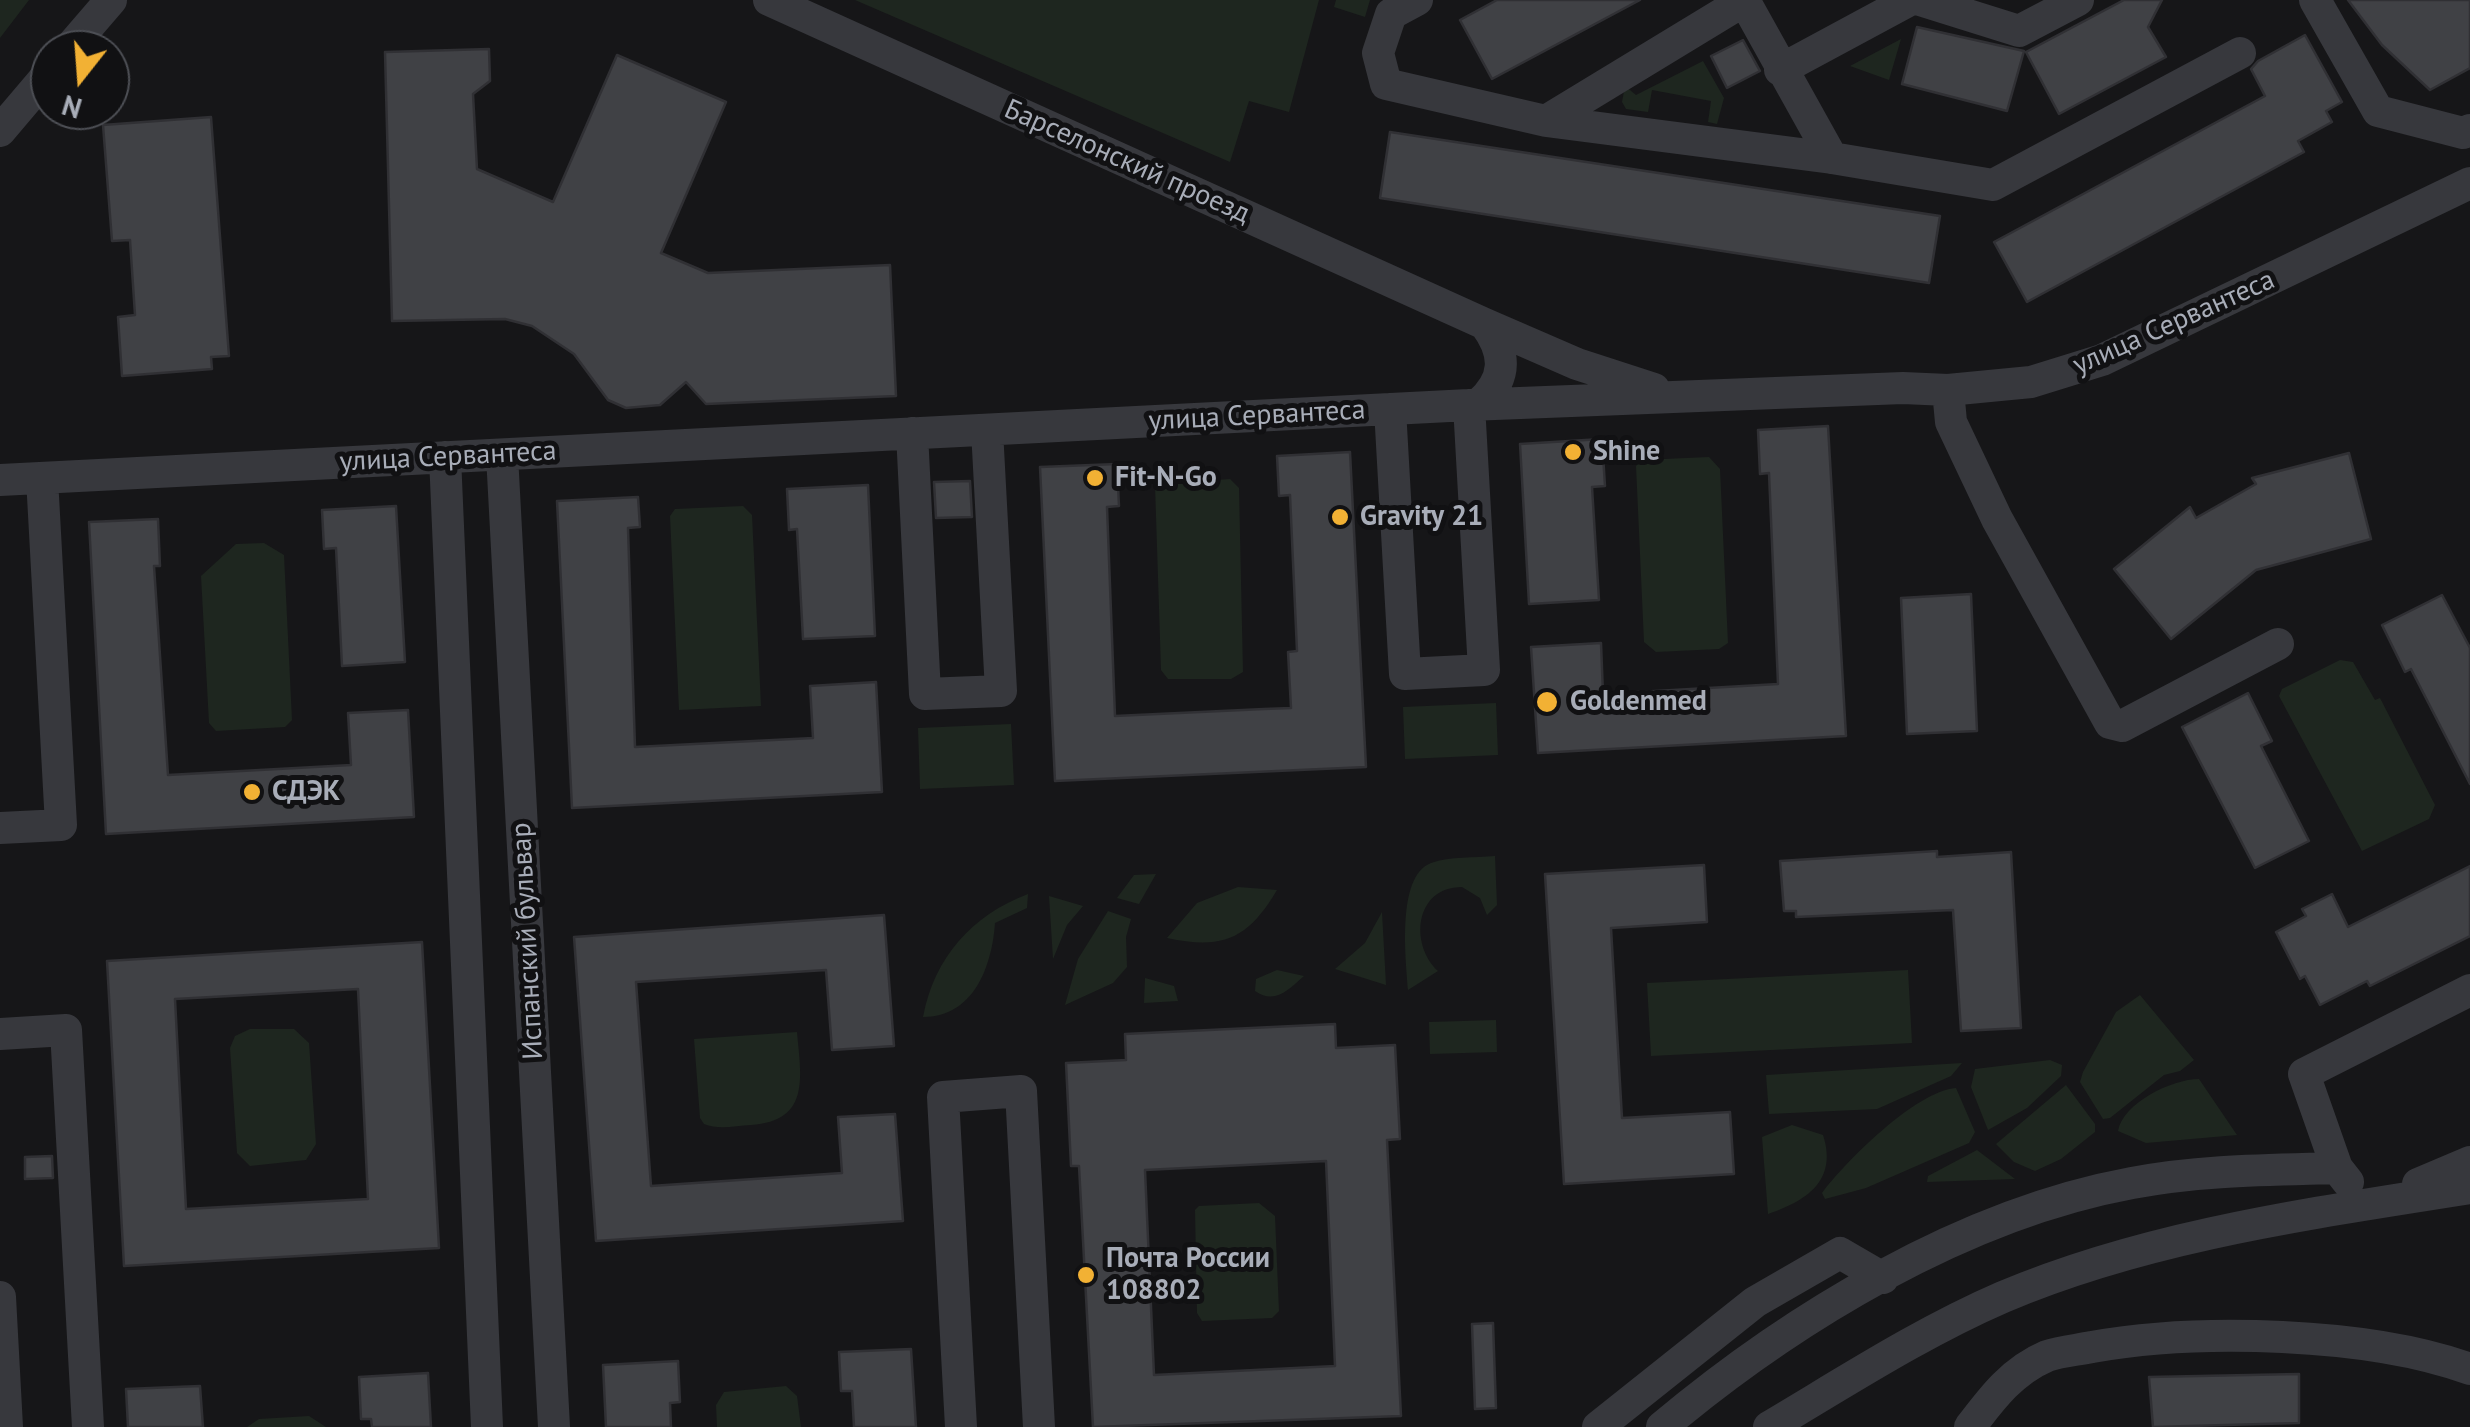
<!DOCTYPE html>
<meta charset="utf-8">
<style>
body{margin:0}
#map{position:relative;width:2470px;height:1427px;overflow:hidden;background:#161618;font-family:"PT Sans",sans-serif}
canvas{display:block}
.north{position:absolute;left:30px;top:30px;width:100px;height:100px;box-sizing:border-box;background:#111113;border:2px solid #4d4f55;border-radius:50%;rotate:197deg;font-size:28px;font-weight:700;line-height:40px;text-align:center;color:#a8adb8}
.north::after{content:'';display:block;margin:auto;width:35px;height:45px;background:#f2b134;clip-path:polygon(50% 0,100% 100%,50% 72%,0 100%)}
</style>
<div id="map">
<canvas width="2470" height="1427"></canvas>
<div class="north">N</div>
</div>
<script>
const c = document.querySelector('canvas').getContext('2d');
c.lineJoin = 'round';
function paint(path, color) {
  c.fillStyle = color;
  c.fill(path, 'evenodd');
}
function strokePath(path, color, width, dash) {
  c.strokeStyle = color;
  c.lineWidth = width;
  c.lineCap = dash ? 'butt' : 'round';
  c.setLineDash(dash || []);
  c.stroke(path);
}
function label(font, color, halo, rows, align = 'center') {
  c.font = font + ' "PT Sans",sans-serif';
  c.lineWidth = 10;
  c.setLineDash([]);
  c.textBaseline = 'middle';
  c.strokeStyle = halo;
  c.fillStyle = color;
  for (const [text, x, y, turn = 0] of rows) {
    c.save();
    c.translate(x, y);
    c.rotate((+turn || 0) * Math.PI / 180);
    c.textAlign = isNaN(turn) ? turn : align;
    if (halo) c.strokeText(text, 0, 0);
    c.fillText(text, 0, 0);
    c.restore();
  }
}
const green = new Path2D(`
 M0,0H29L0,38Z
 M855,0H1319L1289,112L1249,101L1230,162Z
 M1336,0H1370L1365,17L1334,7Z
 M1901,39L1889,80L1850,66Z
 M1703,61L1724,98L1717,124L1708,122L1711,101L1652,90L1648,112L1626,109L1622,102L1625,86L1636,95Z
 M1709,457L1720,469L1728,643L1719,649L1656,652L1644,642L1636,466L1642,460Z
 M1230,479L1239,488L1243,672L1231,679H1168L1161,670L1155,485Z
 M743,506L752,515L761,706L679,710L670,516L675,509Z
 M264,543L284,555L292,720L285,727L216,731L209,723L201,576L236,544Z
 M2340,660L2353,662L2375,700L2380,698L2435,805L2429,819L2362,851L2279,696L2282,689Z
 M1496,703L1498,755L1405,759L1403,707Z
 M1011,724L1014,785L920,789L918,728Z
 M1495,856L1497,905L1487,915L1480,898L1462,887C1415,887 1409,944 1438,971L1408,990C1406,960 1396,876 1431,863C1450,856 1475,858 1495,856Z
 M1156,874L1139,904L1117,898L1134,875Z
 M1238,887L1277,890C1248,939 1223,950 1167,938L1197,903Z
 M1028,894L1027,908L995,923C992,966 974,1017 923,1017C934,958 972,915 1028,894Z
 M1049,896L1083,906L1067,925L1053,959Z
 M1108,911L1131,919L1126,937L1127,967L1113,983L1065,1005L1078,959Z
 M1382,912L1386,985L1335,969L1365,943Z
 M1277,970L1304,976C1288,990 1275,1005 1255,991L1256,979Z
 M1908,970L1912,1043L1651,1056L1647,983Z
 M1145,978L1174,986L1178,1001L1144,1003Z
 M2140,995L2194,1060L2180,1071L2164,1075L2110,1118L2103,1119L2080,1082L2083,1072L2116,1012Z
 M1496,1020L1497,1052L1430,1054L1429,1022Z
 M250,1029H294L309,1043L316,1144L306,1160L250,1166L237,1153L230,1048L235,1036Z
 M797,1032C801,1077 811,1121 751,1125C735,1126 718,1130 704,1124L700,1118L694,1039Z
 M2050,1060L2062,1065L2061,1076L2027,1108L1988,1130L1971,1087L1975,1069Z
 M1962,1063L1951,1076L1877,1109L1769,1114L1766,1075Z
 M2199,1079L2237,1135L2146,1143L2118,1131C2123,1103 2172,1079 2199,1079Z
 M2066,1085L2095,1124V1132L2061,1159L2035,1171L2014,1162L1996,1144Z
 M1956,1088L1975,1132L1969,1143L1866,1188L1825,1199L1822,1193C1846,1161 1916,1091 1956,1088Z
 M1792,1125L1823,1135C1838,1181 1806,1201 1768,1214L1762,1137Z
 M1977,1150L2015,1179L1927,1182L1928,1176Z
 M1259,1203L1275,1216L1279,1311L1272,1318L1202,1321L1197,1313L1195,1210L1199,1206Z
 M786,1386L797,1396L801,1427H717L716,1405L724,1392Z
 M309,1416L326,1427H247L259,1419Z`);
const building = new Path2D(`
 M1497,0H1640L1492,79L1460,20Z
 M2124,0H2162L2148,27L2166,57L2059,114L2026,52Z
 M2348,0H2470V68L2430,90L2382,45Z
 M1917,27L2024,51L2007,111L1902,84Z
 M2305,35L2342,102L2326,111L2332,122L2298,141L2304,152L2027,302L1994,242L2265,96L2251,69L2258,61Z
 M1743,40L1760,71L1727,88L1711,56Z
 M489,49L490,81L473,94L477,169L553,202L617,55L726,102L661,253L708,273L890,265L896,396L706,404L686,382L660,405L626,408L608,400L574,354L532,326L505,319L392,321L385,52Z
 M211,117L229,356L211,357L212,369L122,376L118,317L135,315L130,240L112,241L103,125Z
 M1390,132L1940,216L1929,283L1380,198Z
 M1828,426L1846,736L1538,753L1531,647L1601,643L1603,694L1778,684L1769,473L1760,474L1758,430Z
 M1602,439L1605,486L1592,487L1599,600L1529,604L1520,444Z
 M1350,452L1366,767L1055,781L1040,467L1117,464L1119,506L1107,507L1115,716L1264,709L1291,708L1288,652L1297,651L1290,495L1279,496L1277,456Z
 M2349,453L2371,539L2256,570L2171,639L2114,569L2190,507L2196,518L2256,484L2252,478Z
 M970,481L972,517L936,518L934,482Z
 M868,485L875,636L803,639L797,529L789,530L787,489Z
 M638,497L640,527L628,528L635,747L813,738L810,686L876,682L882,792L572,808L557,501Z
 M396,506L405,662L342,666L336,548L324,549L322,510Z
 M158,519L160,566H154L168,775L351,765L348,713L408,710L414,817L106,834L89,522Z
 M1971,594L1977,731L1907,734L1901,598Z
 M2442,595L2470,648V784L2411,669L2405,672L2382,625Z
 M2248,693L2272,741L2261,746L2309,841L2255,868L2182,727Z
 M1937,851V857L2011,852L2021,1028L1961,1031L1953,910L1796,917V911H1784L1780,861Z
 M1704,865L1707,922L1611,928L1622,1118L1730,1112L1734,1174L1564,1184L1545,874Z
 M2470,866V936L2370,986L2367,981L2320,1005L2305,976L2300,979L2276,932L2306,916L2302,909L2332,894L2348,927Z
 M884,915L894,1046L832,1050L826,970L636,982L651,1186L842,1173L838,1117L895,1114L903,1221L596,1241L574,937Z
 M422,942L439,1248L124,1266L107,961ZM358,989L368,1199L186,1209L175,999Z
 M1335,1024L1336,1048L1395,1045L1400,1139L1387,1140L1401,1416L1093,1427L1079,1166H1071L1066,1063L1126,1060L1125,1034ZM1326,1161L1335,1366L1154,1375L1145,1170Z
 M52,1156L53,1178L25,1179V1157Z
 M1493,1323L1496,1408L1475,1409L1472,1324Z
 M911,1349L916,1427H854L852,1391H841L839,1352Z
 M678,1361L680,1402L670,1403L671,1427H606L603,1365Z
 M428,1373L431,1427H372L371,1419H361L359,1377Z
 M2299,1374V1423L2153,1427L2149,1377Z
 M200,1386L203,1427H128L126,1389Z`);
const minor = new Path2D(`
 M769,0L1485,324L1577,364L1654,389
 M1417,0L1391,14L1378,53L1386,84L1546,121L1832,158L1993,185L2240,53
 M1744,0L1832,158
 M1920,0L2019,31L2078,0
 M2315,0L2378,111L2463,133L2470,130
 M68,50L111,0
 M1780,70L1910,0
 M1546,121L1745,0
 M0,131L50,72
 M1948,390L1951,422L1997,519L2110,723L2122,726L2278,644
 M1479,404C1507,379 1507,354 1485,324
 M1390,409L1405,674L1484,670L1469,405
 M912,433L925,694L1001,691L987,430
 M502,455L554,1427
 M445,457L487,1427
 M0,480L1469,405L1903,388L1948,390L2031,382L2102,360L2470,183
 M0,828L61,825L42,478
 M0,1034L66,1030L88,1427
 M2348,1182L2337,1168L2304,1074L2470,990
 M2418,1184L2470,1162
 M0,1297L7,1427
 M961,1427L943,1097L1021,1091L1039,1427
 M1598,1427L1755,1302L1840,1253L1883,1278
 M1662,1427C1792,1318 1963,1214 2132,1183C2200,1170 2268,1170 2337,1168
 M1769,1427C1845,1382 1922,1332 2003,1297C2149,1235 2314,1213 2470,1188
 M1970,1427C1992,1398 2012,1371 2047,1356C2061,1351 2078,1350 2092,1347C2198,1328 2368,1332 2470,1369`);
const markers = [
 [1573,452,10,"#f2b134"],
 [1095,478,10,"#f2b134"],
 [1340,517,10,"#f2b134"],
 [1547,702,12,"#f2b134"],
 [252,792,10,"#f2b134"],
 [1086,1275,10,"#f2b134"]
];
const streetNames = [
 ["Барселонский проезд",1127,162,24],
 ["улица Сервантеса",2174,323,-24],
 ["улица Сервантеса",1257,416,-3],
 ["улица Сервантеса",448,457,-3],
 ["Испанский бульвар",528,941,-93]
];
const poiNames = [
 ["Shine",1593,452],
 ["Fit-N-Go",1115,478],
 ["Gravity 21",1360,517],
 ["Goldenmed",1570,702],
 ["СДЭК",272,792],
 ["Почта России",1106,1259],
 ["108802",1106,1291]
];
paint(green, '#1e261f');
paint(building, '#404145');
strokePath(building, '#303034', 2.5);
strokePath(minor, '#37383d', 32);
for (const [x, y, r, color] of markers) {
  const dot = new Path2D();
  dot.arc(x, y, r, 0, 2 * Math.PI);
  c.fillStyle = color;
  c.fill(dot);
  strokePath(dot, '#111113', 4);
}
label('28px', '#a8adb8', '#111113', streetNames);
label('bold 28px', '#a8adb8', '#111113', poiNames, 'left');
</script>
